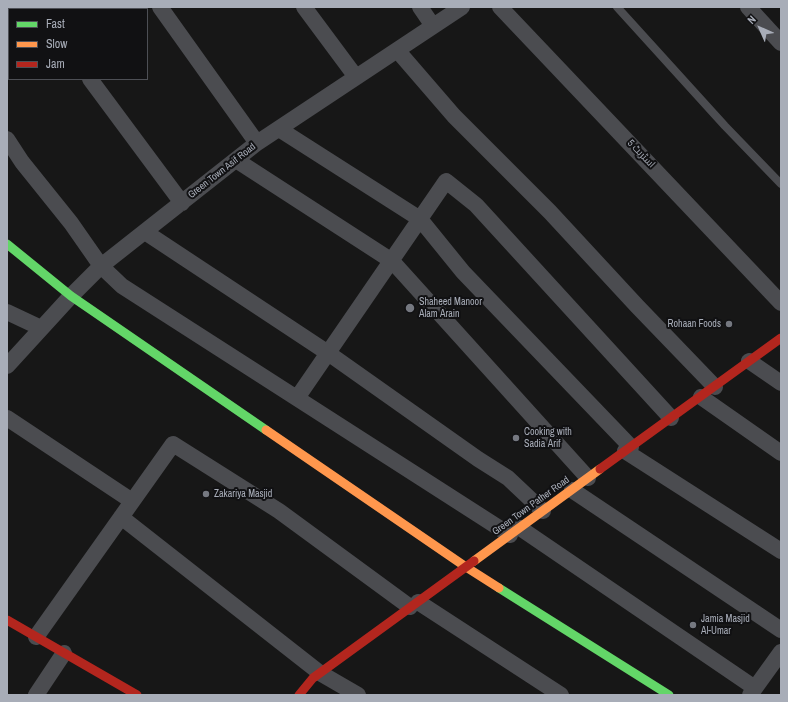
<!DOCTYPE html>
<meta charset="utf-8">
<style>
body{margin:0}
#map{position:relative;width:788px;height:702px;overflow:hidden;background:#171717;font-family:"Archivo Narrow",sans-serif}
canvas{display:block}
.frame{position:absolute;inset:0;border:8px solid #a8adb8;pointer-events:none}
.legend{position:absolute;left:8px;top:8px;width:140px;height:72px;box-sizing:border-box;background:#111113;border:1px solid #4d4f55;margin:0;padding:5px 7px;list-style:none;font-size:12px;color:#a8adb8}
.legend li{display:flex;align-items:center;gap:8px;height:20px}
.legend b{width:20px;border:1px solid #4d4f55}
.north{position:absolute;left:740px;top:8px;width:40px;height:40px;-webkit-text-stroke:3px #111113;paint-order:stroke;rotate:315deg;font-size:11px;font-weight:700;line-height:16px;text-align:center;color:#a8adb8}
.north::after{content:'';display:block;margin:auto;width:14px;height:18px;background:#a8adb8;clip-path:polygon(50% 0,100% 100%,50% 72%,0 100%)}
</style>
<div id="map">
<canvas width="788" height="702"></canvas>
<div class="frame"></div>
<ul class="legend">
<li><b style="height:5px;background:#63d668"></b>Fast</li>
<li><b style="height:5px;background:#ff974d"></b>Slow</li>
<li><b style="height:5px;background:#b3261e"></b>Jam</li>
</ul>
<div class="north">N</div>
</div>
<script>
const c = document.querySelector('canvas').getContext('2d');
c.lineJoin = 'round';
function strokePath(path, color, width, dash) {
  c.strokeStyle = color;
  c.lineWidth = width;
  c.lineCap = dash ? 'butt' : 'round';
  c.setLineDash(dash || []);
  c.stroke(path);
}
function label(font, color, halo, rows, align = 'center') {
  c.font = font + ' "Archivo Narrow",Cairo,sans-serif';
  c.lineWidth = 4;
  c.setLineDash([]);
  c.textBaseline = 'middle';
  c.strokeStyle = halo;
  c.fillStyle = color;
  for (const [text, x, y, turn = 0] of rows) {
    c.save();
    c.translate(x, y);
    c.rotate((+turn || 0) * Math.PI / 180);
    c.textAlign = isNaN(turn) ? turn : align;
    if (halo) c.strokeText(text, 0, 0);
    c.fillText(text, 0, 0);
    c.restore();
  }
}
const lane = new Path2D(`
 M617,7L725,126L781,184`);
const street = new Path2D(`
 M160,7L257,143
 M304,7L356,77
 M420,7L433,26
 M500,7L781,303
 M748,7L781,43
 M7,15L9,18
 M7,47L9,45
 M397,50L454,116L550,212L637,306L715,387
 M90,79L182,203
 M279,129L420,219L463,272L631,447
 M7,139L22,162L71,223L101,266L122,286L510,535
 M236,160L392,261L588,478
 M145,232L328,353L478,459L508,478L543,511
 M7,312L41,328
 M749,361L781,383
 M7,366L71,296L101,266L257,143L462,7
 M701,397L781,453
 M297,398L446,181L476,205L671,418
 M7,418L132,501
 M625,451L781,551
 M572,490L781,630
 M121,517L320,673L358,695
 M520,528L755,688
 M418,602L561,695
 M36,637L173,444L279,511L410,607
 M36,695L64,653
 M750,695L781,652`);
const fast = new Path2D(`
 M7,244L71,296L266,430
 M499,588L669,695`);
const slow = new Path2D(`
 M266,430L466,567L499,588
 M474,561L600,469`);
const jam = new Path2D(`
 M600,469L781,338
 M7,620L137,695
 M299,695L313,678L474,561`);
const markers = [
 [410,308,5,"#757880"],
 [729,324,4,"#757880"],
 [516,438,4,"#757880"],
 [206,494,4,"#757880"],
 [693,625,4,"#757880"]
];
const streetNames = [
 ["اسٹریٹ 5",641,154,46],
 ["Green Town Asif Road",222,171,-38],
 ["Green Town Pather Road",531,506,-36]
];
const poiNames = [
 ["Shaheed Manoor",419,302],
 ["Alam Arain",419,314],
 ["Rohaan Foods",721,324,"right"],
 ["Cooking with",524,432],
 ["Sadia Arif",524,444],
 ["Zakariya Masjid",214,494],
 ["Jamia Masjid",701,619],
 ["Al-Umar",701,631]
];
strokePath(lane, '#4b4c50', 8);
strokePath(street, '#4b4c50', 16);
strokePath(fast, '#63d668', 9);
strokePath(slow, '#ff974d', 9);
strokePath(jam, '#b3261e', 9);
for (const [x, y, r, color] of markers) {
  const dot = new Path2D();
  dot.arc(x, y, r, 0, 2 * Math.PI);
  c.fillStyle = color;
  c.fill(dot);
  strokePath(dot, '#111113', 1.5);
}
label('10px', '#a8adb8', '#111113', streetNames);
label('10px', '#a8adb8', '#111113', poiNames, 'left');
</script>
